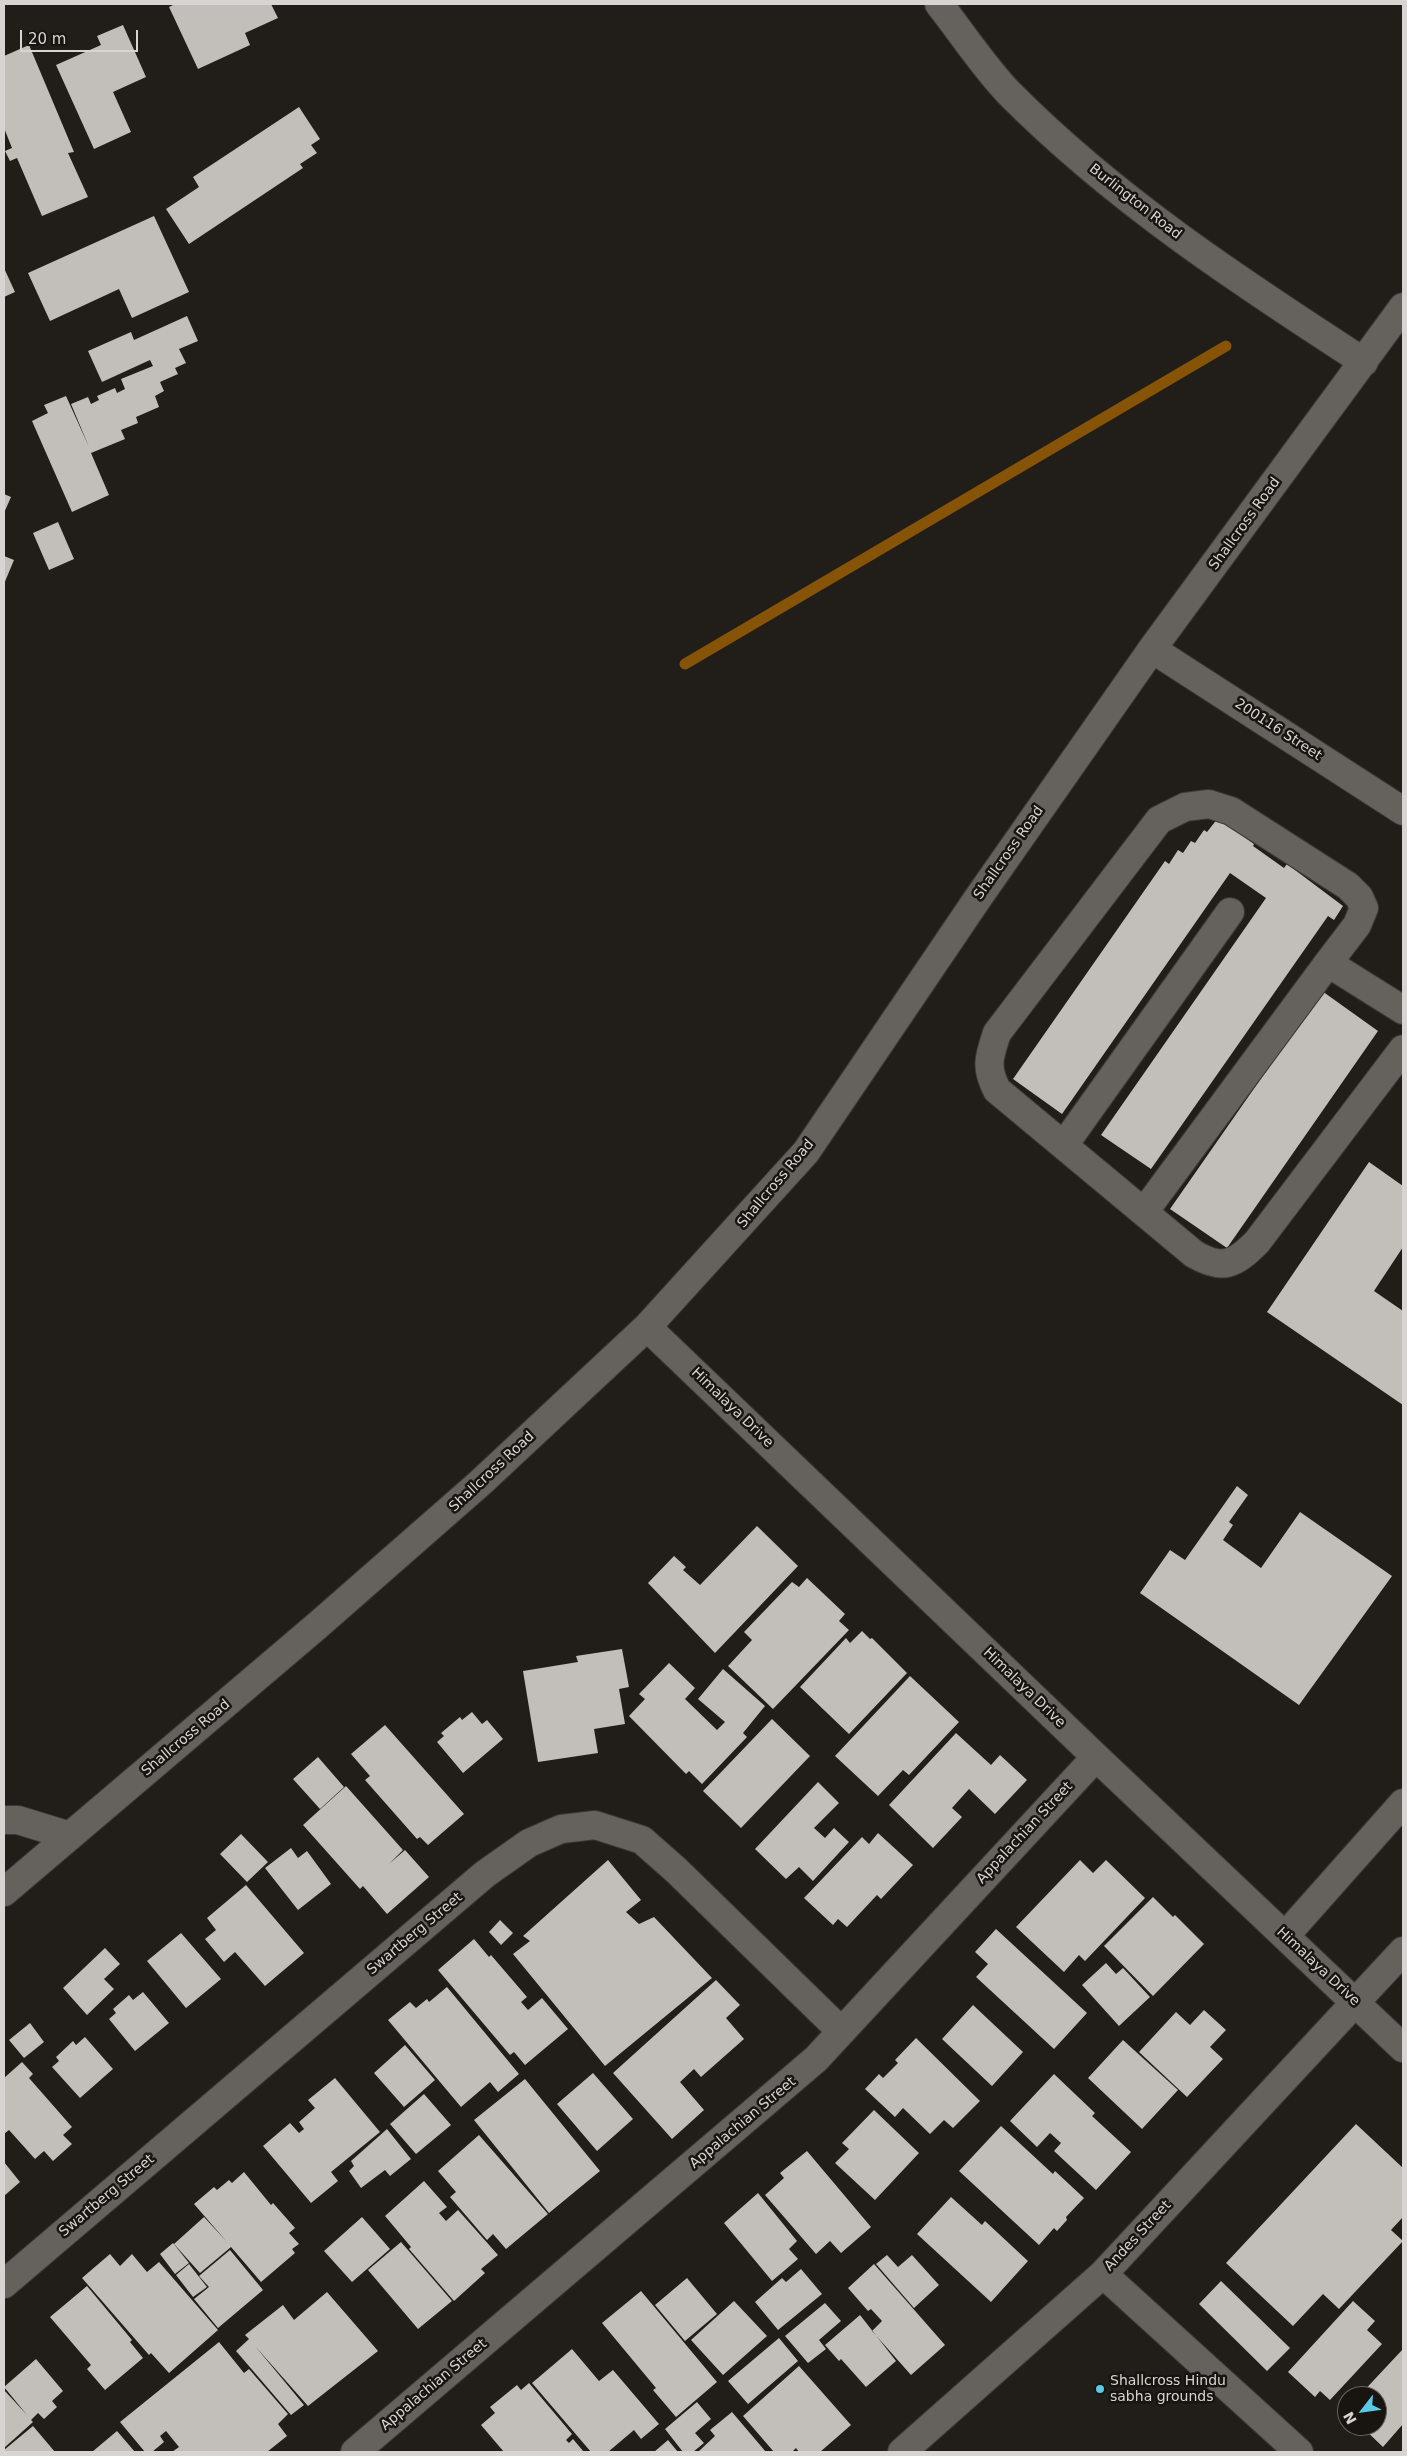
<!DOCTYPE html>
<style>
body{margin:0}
#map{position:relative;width:1407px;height:2456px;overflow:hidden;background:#211e1a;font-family:"DejaVu Sans",sans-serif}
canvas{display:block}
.frame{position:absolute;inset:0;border:5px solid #d7d4d2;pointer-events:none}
.north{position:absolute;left:1337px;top:2386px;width:50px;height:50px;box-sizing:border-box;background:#181511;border:1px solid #64615e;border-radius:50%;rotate:240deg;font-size:14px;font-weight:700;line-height:20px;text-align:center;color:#d7d4d2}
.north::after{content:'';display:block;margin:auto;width:18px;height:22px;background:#5ac8e6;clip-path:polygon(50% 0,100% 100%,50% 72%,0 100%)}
.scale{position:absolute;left:20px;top:30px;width:118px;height:22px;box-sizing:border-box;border:2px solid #d7d4d2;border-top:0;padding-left:6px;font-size:15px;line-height:18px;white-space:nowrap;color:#d7d4d2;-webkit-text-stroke:4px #181511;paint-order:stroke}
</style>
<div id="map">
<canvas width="1407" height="2456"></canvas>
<div class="frame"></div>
<div class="north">N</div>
<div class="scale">20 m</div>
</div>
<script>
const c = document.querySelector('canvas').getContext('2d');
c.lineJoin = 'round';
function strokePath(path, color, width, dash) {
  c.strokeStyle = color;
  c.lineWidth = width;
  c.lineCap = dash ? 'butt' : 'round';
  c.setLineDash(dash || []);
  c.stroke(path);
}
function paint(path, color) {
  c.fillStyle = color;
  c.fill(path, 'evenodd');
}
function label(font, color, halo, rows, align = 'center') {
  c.font = font + ' "DejaVu Sans",sans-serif';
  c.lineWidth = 5;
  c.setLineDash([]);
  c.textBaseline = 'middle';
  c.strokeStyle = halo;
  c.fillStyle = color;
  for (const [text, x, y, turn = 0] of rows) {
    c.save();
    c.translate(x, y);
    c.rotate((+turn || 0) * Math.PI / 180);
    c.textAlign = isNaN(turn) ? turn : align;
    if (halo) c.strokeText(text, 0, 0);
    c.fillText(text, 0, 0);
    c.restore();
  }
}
const stream = new Path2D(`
 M685,664L1226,346`);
const building = new Path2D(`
 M175,4H271L278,18L245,33L250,45L198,69L169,7Z
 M123,25L146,77L113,92L131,132L94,149L56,65L101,45L97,36Z
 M29,45L74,152L68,153L88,197L42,216L17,158L10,161L5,151L12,148L4,128V56Z
 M299,107L320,139L311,145L317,153L300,164L303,168L189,244L166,209L199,187L193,177Z
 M154,216L189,292L132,318L119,289L50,321L28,273Z
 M4,268L15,292L4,297Z
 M187,316L198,341L179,349L186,363L175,368L178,374L160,382L164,391L155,396L159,407L136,417L138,423L121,430L125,439L91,453L109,495L72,512L32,421L48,413L44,405L66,396L89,447L71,404L88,397L91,404L99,400L97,396L115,388L117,393L125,389L121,379L153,366L150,360L102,382L88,351L131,332L134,340Z
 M4,494L11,497L4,513Z
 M58,522L74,559L49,570L33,533Z
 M4,556L14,560L4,584Z
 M1218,818L1254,844L1253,846L1284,868L1287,864L1343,906L1334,920L1328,916L1151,1169L1101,1135L1266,898L1230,873L1062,1114L1013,1079L1165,861L1169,864L1178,850L1183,853L1191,841L1195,843L1204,830L1207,832Z
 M1322,991L1378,1031L1227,1248L1170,1209Z
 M1369,1162L1403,1186V1247L1374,1291L1403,1311V1405L1267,1312Z
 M1237,1486L1248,1495L1229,1522L1233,1525L1223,1540L1261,1568L1300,1512L1392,1576L1299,1705L1140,1593L1170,1550L1185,1560Z
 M757,1526L798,1566L715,1653L648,1583L674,1556L686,1567L683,1570L700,1585Z
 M807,1578L845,1614L839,1621L849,1630L773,1709L728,1666L752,1640L744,1632L792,1582L799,1587Z
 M862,1631L870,1639L872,1638L907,1673L849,1734L800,1687L846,1638L850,1643Z
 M622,1649L629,1687L619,1689L625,1724L594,1729L598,1753L538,1762L523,1671L578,1662L576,1656Z
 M669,1663L695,1688L685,1699L717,1730L725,1722L698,1699L723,1669L765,1706L743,1733L747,1737L702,1784L689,1771L686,1774L629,1716L645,1699L639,1694Z
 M910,1676L959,1722L909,1775L903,1770L878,1796L835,1756Z
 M472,1712L482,1724L487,1720L503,1739L463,1773L437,1742L444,1736L441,1733L460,1717L462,1720Z
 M772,1719L810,1756L741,1828L703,1791Z
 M385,1725L464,1814L428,1845L420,1837L417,1839L365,1780L370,1776L351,1754Z
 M956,1733L991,1765L1000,1755L1027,1780L995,1814L969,1789L952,1808L962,1817L933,1848L889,1805Z
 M318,1757L344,1787L320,1809L293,1779Z
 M818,1782L839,1803L814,1828L825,1838L834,1828L849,1842L813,1881L799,1867L786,1879L755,1849Z
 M346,1786L403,1850L389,1864L405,1850L429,1877L387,1914L363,1886L360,1889L303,1825Z
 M878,1833L913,1865L881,1899L877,1895L847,1927L838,1919L833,1925L804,1898L862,1837L869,1844Z
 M241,1834L268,1862L247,1882L220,1854Z
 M291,1848L298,1858L307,1851L331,1884L298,1910L265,1868Z
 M608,1860L641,1900L626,1912L639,1924L654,1917L712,1978L605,2066L513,1954L530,1941L523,1936Z
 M1080,1860L1093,1873L1106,1860L1145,1898L1085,1961L1079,1955L1064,1972L1016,1927Z
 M246,1885L304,1953L265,1986L235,1952L224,1962L205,1939L216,1930L207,1918Z
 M1153,1897L1173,1917L1175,1915L1204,1944L1153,1996L1104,1946Z
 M500,1920L513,1933L501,1945L489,1932Z
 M996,1929L1087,2013L1054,2049L976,1977L988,1964L975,1952Z
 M181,1933L221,1979L186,2008L147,1961Z
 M474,1939L489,1957L491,1955L527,1997L521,2002L528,2010L542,1998L568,2029L525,2065L514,2052L510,2055L438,1970Z
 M105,1948L120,1964L104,1979L114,1989L87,2015L63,1988Z
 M1106,1963L1116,1974L1123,1968L1150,1997L1119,2026L1082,1985Z
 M716,1980L740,2005L726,2018L744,2039L701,2077L694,2069L680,2082L704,2110L672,2139L613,2073Z
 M447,1987L519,2074L498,2092L490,2082L461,2107L388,2020L410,2002L416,2008L427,1999L429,2002Z
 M143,1992L169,2023L135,2051L109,2019L116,2013L113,2009L129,1995L133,2000Z
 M973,2005L1023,2052L992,2086L942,2039Z
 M1204,2010L1226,2030L1210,2047L1223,2059L1187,2097L1139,2052L1176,2012L1190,2025Z
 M30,2023L44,2042L24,2058L9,2040Z
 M85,2037L113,2069L80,2098L52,2067L59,2061L56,2057L73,2041L76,2045Z
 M916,2038L980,2101L953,2128L944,2120L930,2134L903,2108L895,2117L865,2089L879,2074L883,2078L898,2063L895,2060Z
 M1123,2040L1178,2090L1142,2129L1088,2078Z
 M405,2045L435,2080L404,2107L374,2073Z
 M22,2062L33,2074L29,2078L72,2127L63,2135L72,2144L53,2161L44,2151L35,2159L9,2130L4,2134V2078Z
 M593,2073L633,2119L597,2151L557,2104Z
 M1054,2074L1095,2113L1092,2116L1131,2152L1096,2190L1054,2151L1061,2143L1050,2133L1037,2147L1010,2121Z
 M335,2078L380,2132L331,2172L338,2181L311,2203L263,2146L290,2123L299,2133L304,2129L299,2122L315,2108L308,2100Z
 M525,2079L600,2171L549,2213L474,2120Z
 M424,2094L451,2125L416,2154L390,2124Z
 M874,2110L919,2153L875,2200L835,2163L849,2149L842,2143Z
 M1356,2124L1403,2168V2217L1391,2230L1403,2241L1339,2309L1323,2294L1293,2326L1226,2263Z
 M1001,2126L1053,2174L1055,2171L1084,2198L1066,2217L1067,2220L1057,2231L1054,2228L1039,2245L959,2171Z
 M387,2129L411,2159L390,2176L385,2170L361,2188L349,2171L354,2166L351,2161Z
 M479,2135L548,2214L506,2249L493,2234L487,2240L450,2197L456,2192L438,2171Z
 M807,2151L871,2227L841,2253L830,2241L816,2254L765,2195L784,2178L780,2173Z
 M4,2162L20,2182L4,2196Z
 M244,2172L271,2205L273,2203L295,2228L289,2233L299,2244L292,2249L295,2253L261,2282L231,2247L200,2273L174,2244L204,2217L227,2242L194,2204L214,2187L217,2190L229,2180L232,2183Z
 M424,2181L447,2207L439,2213L446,2221L458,2210L498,2255L481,2269L485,2273L454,2301L409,2249L411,2247L385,2216Z
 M758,2193L797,2241L789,2249L798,2259L772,2281L724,2223Z
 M951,2197L982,2225L985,2221L1028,2261L991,2302L917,2234Z
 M362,2217L390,2249L352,2282L324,2251Z
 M401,2242L452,2301L418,2329L368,2270Z
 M173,2243L189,2263L175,2274L160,2254Z
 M230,2250L263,2290L218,2328L194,2299L209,2287L199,2276Z
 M110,2254L120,2266L132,2254L147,2272L159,2262L218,2330L169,2373L151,2353L149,2355L82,2278Z
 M887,2255L898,2267L912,2255L939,2285L914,2308L876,2264Z
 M189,2264L207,2287L193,2297L176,2275Z
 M874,2264L945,2345L911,2375L872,2331L882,2321L871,2309L868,2311L848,2288Z
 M801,2269L822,2294L778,2330L755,2302L782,2278L786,2282Z
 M687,2278L717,2314L685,2341L655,2305Z
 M1221,2281L1290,2348L1267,2371L1199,2304Z
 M87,2286L132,2340L130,2342L143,2358L105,2390L87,2369L91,2365L50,2317Z
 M641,2291L717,2382L676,2417L653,2390L656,2388L602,2323Z
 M327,2292L378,2351L308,2406L255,2346L304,2405L291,2415L236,2351L249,2339L245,2335L283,2305L294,2320Z
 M734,2301L767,2336L723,2375L691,2340Z
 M1353,2301L1375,2321L1367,2330L1382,2344L1330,2400L1320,2391L1315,2397L1288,2372Z
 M825,2303L841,2321L819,2340L826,2349L808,2363L785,2336Z
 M860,2315L896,2361L866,2387L841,2359L839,2361L825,2345Z
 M779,2338L798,2361L748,2404L728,2381Z
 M219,2342L244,2373L249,2369L288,2414L278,2424L287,2436L267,2452H172L179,2447L166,2431L160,2436L164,2442L152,2452H145L120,2422Z
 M572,2349L599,2381L613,2370L659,2424L641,2439L634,2430L608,2452H591L532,2383Z
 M1403,2349V2424L1383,2447L1361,2426H1377V2396H1359Z
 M36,2359L63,2391L52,2401L57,2407L44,2419L38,2413L31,2420L33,2422L4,2448V2390L27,2415L4,2387Z
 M799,2366L851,2425L820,2452H799L796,2448L792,2452H774L743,2416Z
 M529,2383L572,2434L566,2440L569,2443L573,2439L584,2452H504L481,2425L495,2413L490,2407L517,2385L521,2390Z
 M697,2402L711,2419L695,2433L704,2443L693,2452H683L665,2429Z
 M732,2412L766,2452H698L715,2436L710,2430Z
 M33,2426L55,2452H4V2450Z
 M117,2431L135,2452H92Z
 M668,2440L678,2452H654Z`);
const minor = new Path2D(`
 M939,4C962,33 983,66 1009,93C1114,199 1239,281 1364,362
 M1152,649L1403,811
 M1328,963L1357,925L1364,908L1359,897L1348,886L1231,811L1209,804L1185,807L1159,820L997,1033C989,1057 985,1067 997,1090L1194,1254C1223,1271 1235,1264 1257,1242L1403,1049
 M1064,1145L1230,912
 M1144,1212L1328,963L1403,1010
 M647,1327L1096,1757L1403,2048
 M4,1820H18L70,1836
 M4,1892L318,1625L480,1483L647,1327L806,1152L978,898L1152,649L1403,307
 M1285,1936L1403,1803
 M1103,2274L1299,2452
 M4,2284L485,1874L529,1843L561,1829L595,1825L642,1840L676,1870L841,2031
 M355,2452L816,2059L1096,1757
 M902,2452L1103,2274L1403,1951`);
const markers = [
 [1100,2389,5,"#5ac8e6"]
];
const streetNames = [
 ["Burlington Road",1135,202,38],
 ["Shallcross Road",1245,524,-54],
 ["200116 Street",1278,730,33],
 ["Shallcross Road",1009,853,-55],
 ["Shallcross Road",776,1184,-50],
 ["Himalaya Drive",732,1408,44],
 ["Shallcross Road",492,1472,-43],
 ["Himalaya Drive",1024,1688,44],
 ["Shallcross Road",186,1738,-40],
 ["Appalachian Street",1025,1833,-47],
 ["Swartberg Street",415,1934,-40],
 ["Himalaya Drive",1318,1967,43],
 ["Appalachian Street",743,2123,-40],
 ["Swartberg Street",107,2196,-40],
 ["Andes Street",1138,2236,-47],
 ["Appalachian Street",434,2385,-40]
];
const poiNames = [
 ["Shallcross Hindu",1110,2381],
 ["sabha grounds",1110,2397]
];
strokePath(stream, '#865307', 11);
paint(building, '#c2beb9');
strokePath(minor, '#3c3936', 30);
strokePath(minor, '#65615d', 28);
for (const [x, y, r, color] of markers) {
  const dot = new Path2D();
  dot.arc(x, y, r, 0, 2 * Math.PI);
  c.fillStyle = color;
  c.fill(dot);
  strokePath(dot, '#181511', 2);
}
label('14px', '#d7d4d2', '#181511', streetNames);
label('14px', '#d7d4d2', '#181511', poiNames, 'left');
</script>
